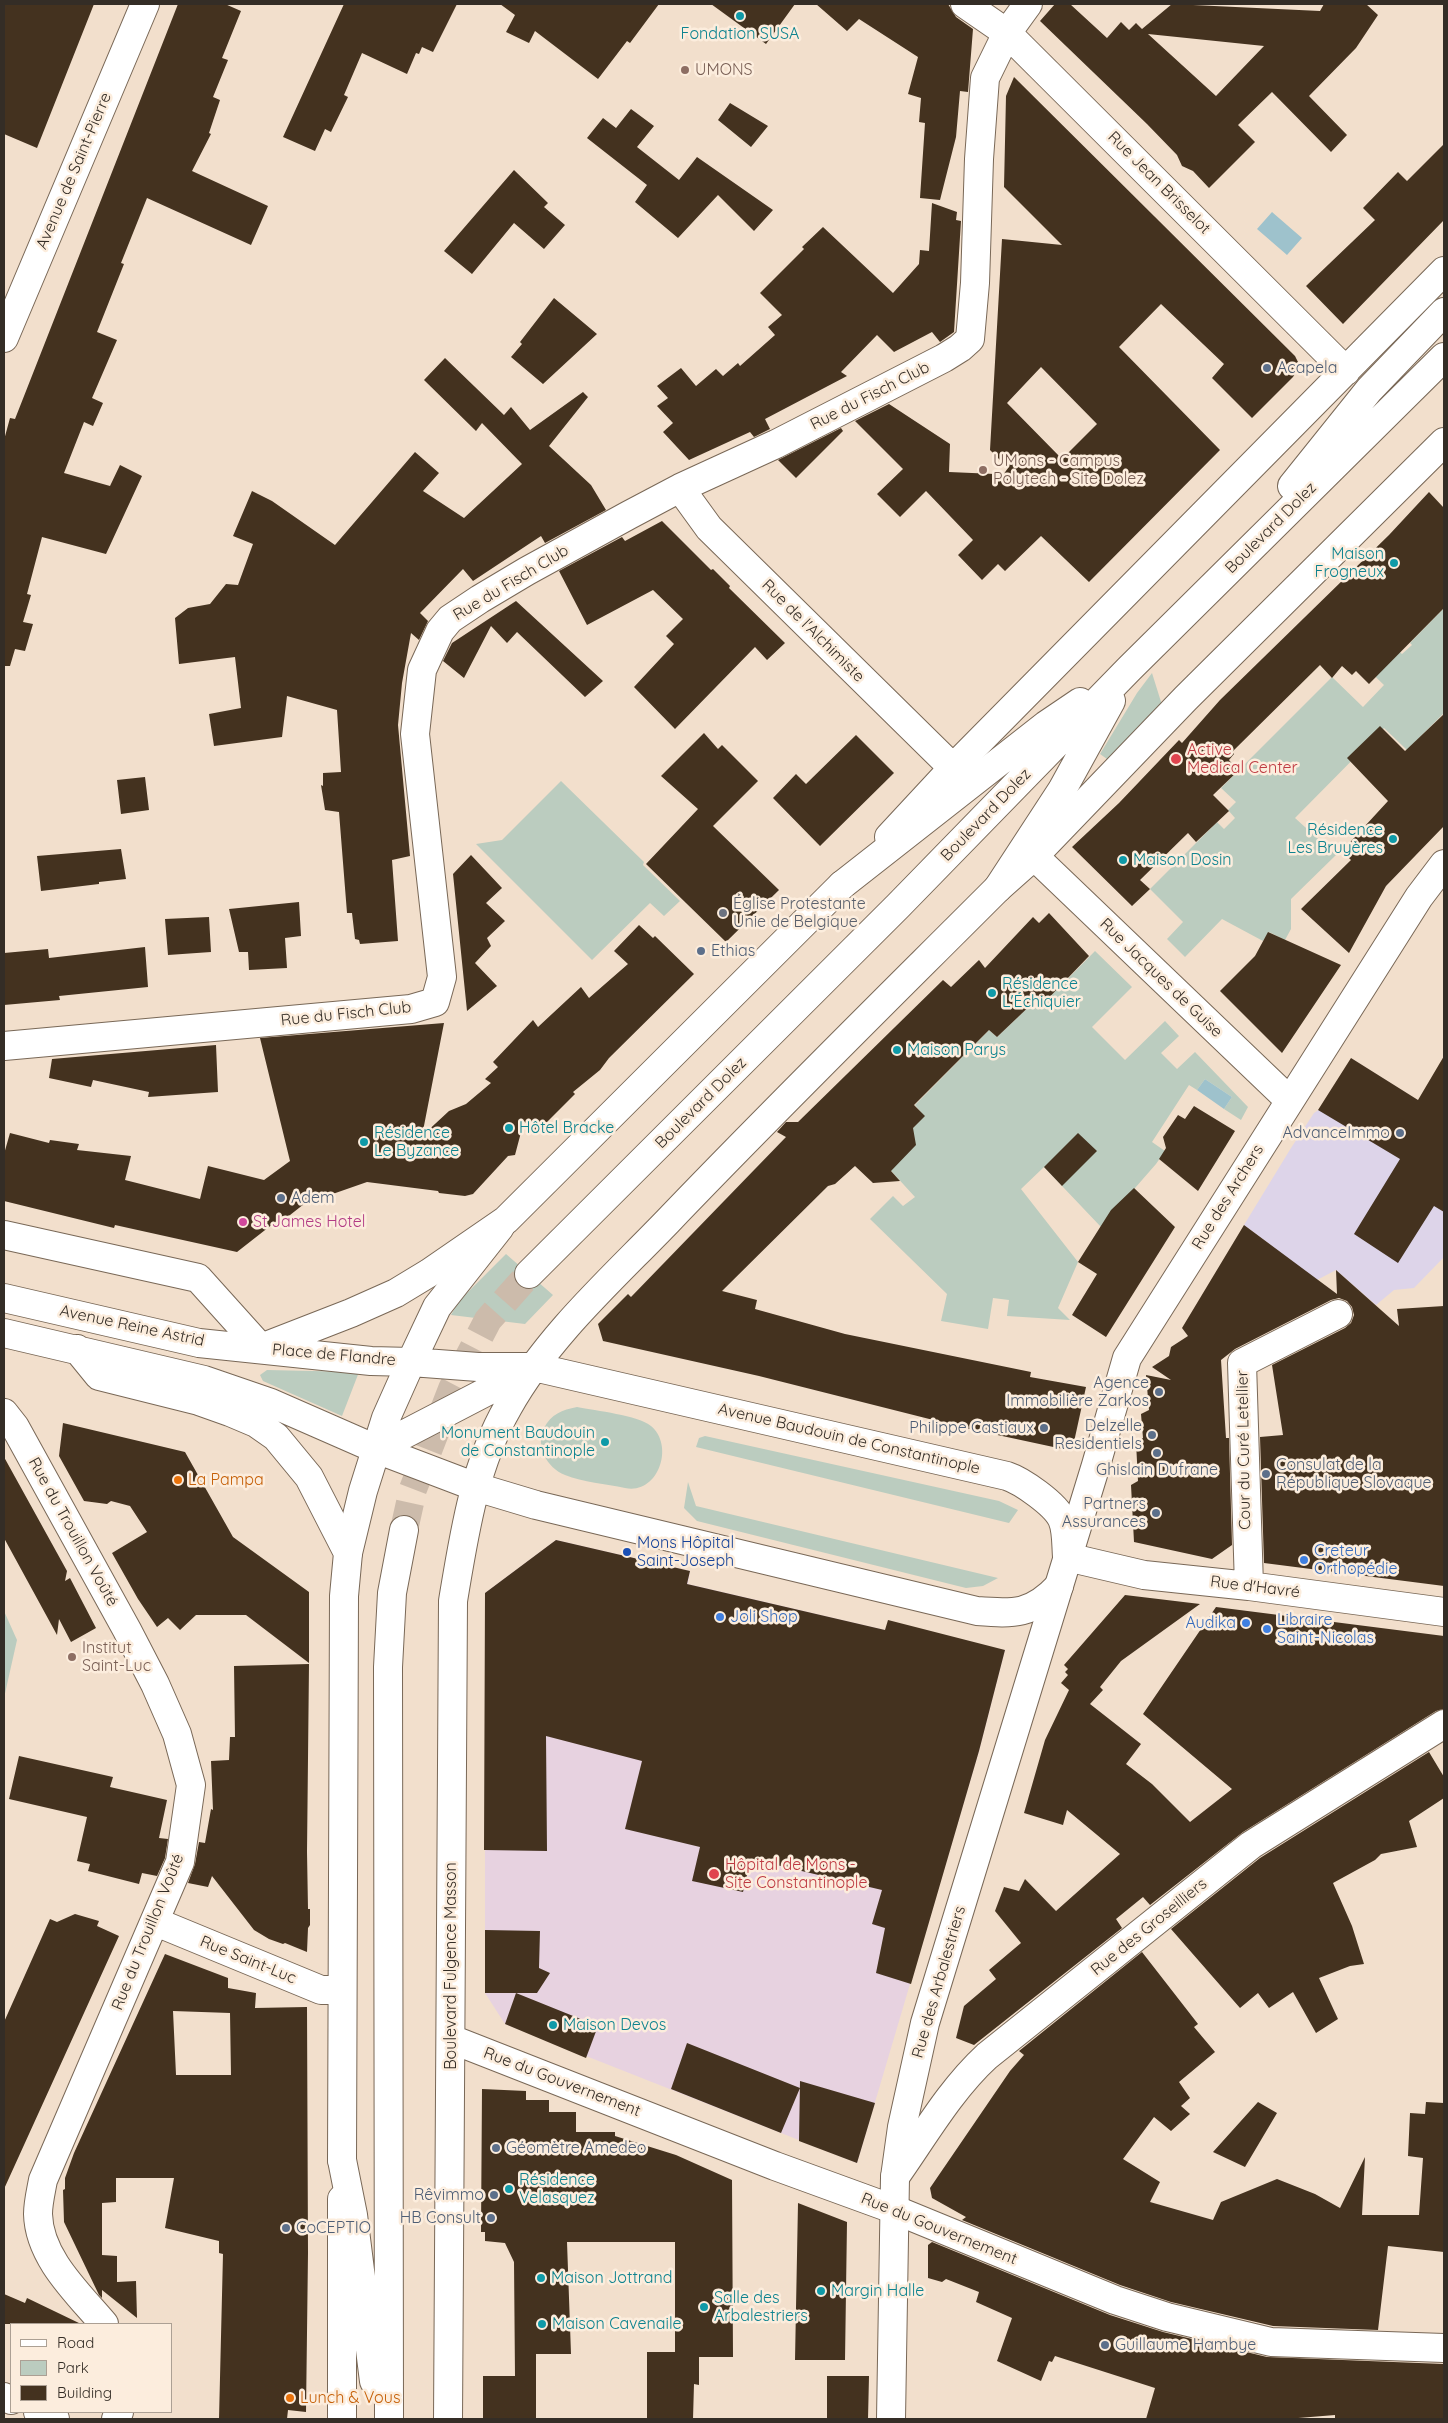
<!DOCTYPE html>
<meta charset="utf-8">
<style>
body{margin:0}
#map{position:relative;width:1448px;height:2423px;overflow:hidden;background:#f2dfcc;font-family:Quicksand,sans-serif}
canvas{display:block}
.frame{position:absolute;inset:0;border:5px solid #342d26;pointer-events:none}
.legend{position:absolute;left:10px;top:2323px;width:162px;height:90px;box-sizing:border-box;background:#fceddd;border:1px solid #aca094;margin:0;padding:6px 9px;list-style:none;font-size:15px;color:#342d26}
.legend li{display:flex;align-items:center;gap:10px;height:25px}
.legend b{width:25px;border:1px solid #aca094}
</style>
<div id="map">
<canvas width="1448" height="2423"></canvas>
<div class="frame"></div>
<ul class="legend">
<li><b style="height:6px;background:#fff"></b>Road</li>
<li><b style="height:14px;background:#bbccbf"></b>Park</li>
<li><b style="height:14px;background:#44321f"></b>Building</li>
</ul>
</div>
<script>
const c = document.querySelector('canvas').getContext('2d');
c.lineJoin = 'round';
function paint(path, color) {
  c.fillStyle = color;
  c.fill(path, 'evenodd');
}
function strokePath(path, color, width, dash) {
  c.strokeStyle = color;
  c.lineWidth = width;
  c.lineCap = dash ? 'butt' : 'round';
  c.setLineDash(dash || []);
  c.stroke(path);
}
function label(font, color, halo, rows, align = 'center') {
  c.font = font + ' Quicksand,sans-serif';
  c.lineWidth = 5;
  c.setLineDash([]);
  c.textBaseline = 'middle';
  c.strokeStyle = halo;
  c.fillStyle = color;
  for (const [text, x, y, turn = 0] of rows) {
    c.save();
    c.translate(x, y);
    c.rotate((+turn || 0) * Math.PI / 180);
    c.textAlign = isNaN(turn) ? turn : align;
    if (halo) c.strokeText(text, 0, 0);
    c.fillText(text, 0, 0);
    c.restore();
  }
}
const commercial = new Path2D(`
 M1352,1059L1444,1117V1257L1414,1288L1394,1290L1376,1305L1336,1270L1317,1280L1244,1225L1291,1148L1314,1113L1320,1109Z`);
const medical = new Path2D(`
 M556,1540L690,1571L688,1584L885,1630L1005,1650L979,1751L857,2163L505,2024L485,1993V1593Z`);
const green = new Path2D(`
 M1444,608V713L1407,750L1384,728L1295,818L1336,855L1291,899V929L1285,940L1269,932L1263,941L1222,919L1185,957L1167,939L1183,922L1150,889L1217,822L1224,829L1235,818L1228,810L1236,802L1221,788L1332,677L1363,707L1384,685L1358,660L1382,635L1402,654L1412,645L1410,643Z
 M1152,673L1162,705L1107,759L1100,754L1137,693Z
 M561,781L644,862L643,865L680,901L664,916L650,903L592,960L476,844L502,840Z
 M1095,951L1132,987L1092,1027L1125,1060L1165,1021L1179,1036L1161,1053L1177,1069L1195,1052L1248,1107L1241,1120L1224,1109L1232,1097L1205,1079L1197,1090L1189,1085L1152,1142L1165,1151L1156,1164L1101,1227L1044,1167L1021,1189L1078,1262L1058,1308L1070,1320L1007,1316L1009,1300L993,1298L988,1329L941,1321L947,1294L870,1219L893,1196L903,1206L915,1197L882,1161L924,1116L915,1105L989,1030L997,1037L1037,999L1042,1005Z
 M506,1254L553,1295L525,1324L451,1315L459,1301Z
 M267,1370L359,1372L342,1416L263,1381L260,1375Z
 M577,1407C596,1411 638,1415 651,1426C675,1446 658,1495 625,1488C606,1484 583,1482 565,1475C547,1468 535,1446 544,1428C551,1414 562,1410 577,1407Z
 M705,1436L999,1501L1018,1510L1009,1523L696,1447L699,1438Z
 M688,1482L696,1506L998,1578L983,1586L966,1588L697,1521L684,1508Z
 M4,1611L17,1640L4,1698Z`);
const water = new Path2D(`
 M1272,212L1302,238L1287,255L1257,229Z
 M1205,1079L1232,1097L1224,1109L1197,1090Z`);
const building = new Path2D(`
 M4,4H94L37,148L4,134Z
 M178,4H225L241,11L222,58L228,60L213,97L220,100L209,133L211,134L192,171L268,206L251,245L147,198L121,263L124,264L97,332L117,340L92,398L103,403L93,426L84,422L64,473L110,486L120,465L142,476L106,554L42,537L27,594L31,595L23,622L33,624L25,651L15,649L10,666H4V440L10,418L15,419Z
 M344,4H457L433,52L422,47L419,54L416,53L407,74L362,53L344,95L348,97L331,132L325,129L315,151L283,137Z
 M500,4H659L630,43L627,41L598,79L535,31L529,43L506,32L515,15Z
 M711,4H795L766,44Z
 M816,4H948L956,17L973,29L968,92L960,91L956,137L940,200L920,198L925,123L919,122L921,98L908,94L918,57L859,19L847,31Z
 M1055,4H1070L1107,38L1121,22L1129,30L1136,23L1142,29L1172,4L1320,11L1324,4H1366L1378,15L1356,48L1309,96L1347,135L1331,152L1272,92L1238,125L1255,142L1209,188L1193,171L1182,166L1177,155L1147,124L1040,21ZM1148,34L1264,46L1216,96Z
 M1014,77L1295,356L1298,362V369L1293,377L1252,418L1212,378L1224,364L1161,304L1119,347L1220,450L1089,582L1041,536L1005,571L998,564L982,580L958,555L973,540L926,491L900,517L877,494L903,469L855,421L889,404L950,444L949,472L995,474L1001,478L1008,468L990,450L1002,239L1062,245L1004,187L1006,96ZM1041,367L1097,424L1062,459L1007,403Z
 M730,103L768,126L751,147L718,120Z
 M631,109L654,126L637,147L679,180L697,157L773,210L754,231L718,195L678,238L635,202L647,185L587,138L603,118L616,128Z
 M1444,144V220L1343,324L1306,286L1375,220L1363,208L1398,172L1407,181Z
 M514,170L548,203L544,207L565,225L544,249L514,223L472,274L444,251Z
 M932,203L957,212L956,220L961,221L954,332L940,342L932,332L894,352L877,335L841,372L847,376L765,419L770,429L754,437L750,432L689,460L663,432L673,423L657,406L668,398L657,386L681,368L696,386L716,369L723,376L738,363L740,366L775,335L768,327L782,315L760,293L804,249L802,247L823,227L893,293L919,264L920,250L929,251Z
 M554,298L597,334L543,384L511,357L522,344L520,342Z
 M445,358L504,415L511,407L530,430L583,392L588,397L549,446L591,485L606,510L545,543L541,536L473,581L463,569L420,613L428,621L419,640L411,633L402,683L398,725L410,856L392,860L398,941L360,944L359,940L355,939L352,913H347L339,812L325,810L321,785L323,786V773L341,772L337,710L287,696L282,737L214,746L209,714L241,708L235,657L179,664L175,618L188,608L210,604L226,584L238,585L253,544L233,536L252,491L272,501L335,545L415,452L439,473L423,491L464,518L522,464L482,423L476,431L424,380Z
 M841,428L843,431L796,478L778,460Z
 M1429,492L1444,508V608L1369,684L1356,671L1352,675L1342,666L1332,678L1320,665L1232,752L1234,754L1229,760L1238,771L1213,795L1229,811L1196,842L1188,833L1140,880L1150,889L1132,906L1072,847L1119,803L1179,740L1182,743L1220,700L1389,535Z
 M662,521L711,570L713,569L730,586L729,588L785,643L767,660L755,647L675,729L634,687L674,644L666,636L683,619L653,590L587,625L559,571L622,537L625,541Z
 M516,601L603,681L585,697L517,632L507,643L491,626L464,678L443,661L452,643Z
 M1444,714V826L1386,886L1349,953L1301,909L1351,860L1342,851L1388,801L1347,758L1380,726L1405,751Z
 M704,733L718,749L722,745L758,781L713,826L779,890L726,942L646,864L698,809L661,776Z
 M856,735L894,773L820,846L773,798L796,774L806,784Z
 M145,777L149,810L121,814L117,780Z
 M121,849L126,879L99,882V884L41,891L37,856Z
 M471,855L502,888L486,903L505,921L487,938L491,946L475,963L497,986L467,1011L453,874Z
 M299,902L301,936L285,938L287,968L249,970L248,952H239L229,909Z
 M1049,913L1089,956L1042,1005L1037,999L997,1037L989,1030L914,1105L925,1116L913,1128L916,1145L891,1171L900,1181L873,1183L855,1166L835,1184L828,1186L722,1291L757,1300L755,1309L845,1334L1031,1372L1030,1377L1086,1387L1072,1451L965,1428L759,1376L603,1341L598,1324L628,1294L631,1297L786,1137L777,1132L786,1122H798L943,980L951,987L979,960L985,968L1033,917L1039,923Z
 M209,917L211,952L168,955L165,919Z
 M639,925L653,938L655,936L694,974L609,1058L600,1070L573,1092L575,1094L536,1133L524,1121L515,1155L508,1156L473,1194L465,1196L439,1193L438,1191L367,1182L304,1204L285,1219L283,1216L237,1252L115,1225L114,1228L4,1201V1154L10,1133L49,1143L50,1140L79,1144L77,1150L131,1156L125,1180L200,1199L208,1166L264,1180L290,1161L260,1038L444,1023L422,1136L449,1111L466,1104L491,1083L485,1079L498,1067L493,1062L533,1020L538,1027L581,987L589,998L628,964L614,951Z
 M1268,932L1341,965L1282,1053L1220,991L1255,956Z
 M145,947L148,987L59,996L60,1000L4,1005V953L48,949L49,958Z
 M216,1045L218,1092L148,1097L149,1092L93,1080L91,1087L49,1078L52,1059Z
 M1444,1056V1212L1434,1206L1398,1263L1354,1234L1400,1159L1318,1110L1351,1058L1418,1100Z
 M1194,1106L1235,1131L1198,1191L1159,1159L1166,1148L1163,1137L1178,1115L1185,1119Z
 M1078,1133L1097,1151L1062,1186L1044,1167Z
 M1134,1188L1175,1227L1106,1337L1072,1315L1097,1274L1078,1262L1111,1210Z
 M1244,1225L1337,1294L1336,1270L1399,1326L1397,1309L1444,1306V1586L1264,1563L1260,1437L1283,1435L1272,1365L1345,1328L1351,1323L1354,1315L1352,1307L1347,1301L1339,1298L1331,1300L1235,1349L1221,1360L1226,1438H1229L1232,1545L1212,1559L1134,1542L1131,1485L1138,1481L1136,1442L1143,1438L1141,1414L1149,1410L1146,1375L1171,1380L1152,1367L1169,1356L1171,1347L1188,1336L1182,1328Z
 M63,1423L185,1452L233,1537L309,1592V1663L246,1615H196L180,1630L168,1618L157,1627L138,1599L112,1553L147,1532L130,1506L111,1501L107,1504L84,1501L59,1456Z
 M4,1457L67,1571L65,1581L70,1578L96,1628L71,1642L59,1619L57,1635L4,1538Z
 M556,1540L690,1571L687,1584L885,1630L888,1620L1005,1650L979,1751L911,1984L876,1973L885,1928L872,1924L882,1890L751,1859L743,1892L692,1881L700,1847L625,1829L642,1761L546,1736L547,1851L484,1850L485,1593Z
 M1125,1595L1200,1604L1121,1661L1100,1687L1103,1690L1090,1704L1141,1744L1126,1764L1152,1784L1190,1822L1232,1789L1143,1714L1216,1607L1444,1636V1709L1436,1711L1243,1832L1150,1905L1143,1897L1116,1919L1122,1928L974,2045L956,2038L964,2006L996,1979L989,1970L1021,1943L995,1911L1004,1887L1019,1891L1025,1879L1056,1911L1120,1854L1067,1810L1063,1825L1024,1813L1045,1740L1069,1690L1061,1683L1068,1675L1065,1672L1068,1669L1064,1665Z
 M309,1664L307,1852L308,1909H310V1925L308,1928L307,1952L285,1943L283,1944L269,1939L254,1930L212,1876L208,1887L188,1883L195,1864L199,1842L205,1843L211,1809L213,1810L211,1761L229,1760L230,1737H235L234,1666Z
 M1429,1752L1444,1777V1798L1409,1821L1417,1847L1381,1854L1375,1860L1333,1883L1352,1926L1364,1964L1350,1966L1319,1978L1338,2019L1316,2033L1293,1992L1269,2008L1258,1993L1240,2008L1171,1929L1260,1858Z
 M19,1756L113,1777L110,1787L167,1800L159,1838L168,1839L165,1858L157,1876L142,1873L139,1884L88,1871L90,1864L77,1861L87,1817L9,1799Z
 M75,1914L99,1921L97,1926L119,1936L4,2189V2022L50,1919L57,1922Z
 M485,1930L540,1931L539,1968L550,1973L537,1993H485Z
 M1142,1952L1198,2024L1194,2027L1215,2052L1179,2082L1190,2098L1181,2106L1190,2114L1171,2131L1154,2117L1123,2159L1160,2182L1150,2202L1213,2220L1221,2202L1277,2179L1315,2194L1340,2208L1365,2157L1362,2215H1419L1423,2158L1408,2156L1410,2113L1425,2114L1426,2102L1444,2103V2252L1388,2246L1378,2330L1273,2326L1171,2302L1120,2285L962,2220L966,2217L932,2198L930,2188L1010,2071L1024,2055L1019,2051Z
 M165,1954L228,1978V1988L256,1993L255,2008L307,2007L308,2253L306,2412L288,2410L287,2419H219L223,2254L219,2253V2241L165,2228L174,2178H116V2202L102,2203V2255L117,2256V2282L136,2281L137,2318L102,2290V2298L99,2295L64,2222L63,2190L65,2189V2178L74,2153ZM173,2011L230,2013L231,2075H176Z
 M516,1993L598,2026L586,2058L505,2024Z
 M687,2043L800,2088L781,2133L671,2089Z
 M800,2081L875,2103L857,2163L799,2141Z
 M482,2089L526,2091V2100H549V2112H576V2132H615V2136L676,2155L732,2180L733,2357H699V2385L694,2384L693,2419H647V2352H675V2242H567L571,2354H536V2419H483V2376H515L514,2262L505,2243L485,2241V2232H481Z
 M1258,2102L1277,2113L1245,2167L1213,2152Z
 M798,2203L847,2222L845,2360H795Z
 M932,2242L1110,2315L1163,2332L1267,2357L1444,2364V2419H1335V2415L1286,2419H1146L1155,2388L1055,2356L1052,2362L1049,2361L1041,2381L997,2361L1012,2318L976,2302L979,2292L946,2279L942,2282L928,2278V2245Z
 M4,2294L25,2303L27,2298L81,2324H4Z
 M827,2376H869L868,2419H827Z`);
const highwayTunnel = new Path2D(`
 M404,1530L413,1489L452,1389L488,1320L529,1274`);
const minor = new Path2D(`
 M965,4L1007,33L1346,371
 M4,338L145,4
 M680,488L709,528L953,768
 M889,837L953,768L1444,271
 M1034,856L1289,1100
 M4,1046L411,1009L435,1002L442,977L415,734L422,670L440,631L450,619L480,599L527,571L629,515L680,488L776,444L944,358L960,348L970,339L975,283L979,159L985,78L1007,33L1028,4
 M4,1235L198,1278L261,1348
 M411,1362L478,1367H534L1007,1476C1022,1481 1055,1504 1062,1519C1067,1530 1066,1545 1067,1557L1144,1575L1249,1586L1444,1612
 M4,1413L15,1427L127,1630L155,1684L177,1734L191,1785L180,1862L43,2180C41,2191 38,2203 38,2214C39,2258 78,2293 104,2324
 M376,1449L476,1487L536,1505L977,1611C1014,1614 1032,1615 1059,1586
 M376,1449L530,1369
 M348,1553L363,1491L386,1418L411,1362L437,1307L500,1227
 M1249,1586L1242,1363L1338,1314
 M156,1922L321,1990H341
 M451,2039L775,2166L893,2209L1115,2300L1167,2317L1271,2342L1444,2348
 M895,2177C924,2136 950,2090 987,2056L1251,1845L1444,1724
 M4,2397L11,2400
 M38,2412L55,2419
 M116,2419L119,2412
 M342,2419V2199
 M448,2419L453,1601C464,1535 474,1466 508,1407C548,1336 611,1280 667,1222C775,1109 887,999 998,888L1034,856L1186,698L1444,442`);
const major = new Path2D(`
 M4,1298L199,1343L371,1361L411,1362
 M4,1333L204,1380L271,1403L376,1449
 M261,1348L351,1313L396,1293L429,1273L506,1220L842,885
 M77,1349L99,1376L199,1401L230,1412L256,1423L276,1437L309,1477L348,1553L344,1596L342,2160
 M891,2419L895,2177L902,2127L925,2023L1096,1465L1127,1358L1419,897L1444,864`);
const highway = new Path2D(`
 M1292,486L1369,390L1444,312
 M842,885L1046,725L1080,702
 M998,888L1062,790L1111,701
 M529,1274L898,906L1129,669L1444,357
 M342,2160L353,2215L374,2381
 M389,2419L388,1667L392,1593L404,1530`);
const markers = [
 [740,16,5,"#0f9aa8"],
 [685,70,5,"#8d6e63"],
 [1267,368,5,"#5c6f8a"],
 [983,470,5,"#8d6e63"],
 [1394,563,5,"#0f9aa8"],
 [1176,759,6,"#e0444e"],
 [1393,839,5,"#0f9aa8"],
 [1123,860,5,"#0f9aa8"],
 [723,913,5,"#6b7280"],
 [701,951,5,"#5c6f8a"],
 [992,993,5,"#0f9aa8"],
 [897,1050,5,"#0f9aa8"],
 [509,1128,5,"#0f9aa8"],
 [1400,1133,5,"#5c6f8a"],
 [364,1142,5,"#0f9aa8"],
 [281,1198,5,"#5c6f8a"],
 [243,1222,5,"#d1479c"],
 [1159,1392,5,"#5c6f8a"],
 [1044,1428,5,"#5c6f8a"],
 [1152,1435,5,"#5c6f8a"],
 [605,1442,5,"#0f9aa8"],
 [1157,1453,5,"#5c6f8a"],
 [1266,1474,5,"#5c6f8a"],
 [178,1480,5,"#e8710a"],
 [1156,1513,5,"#5c6f8a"],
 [627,1552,5,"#1a4fb4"],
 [1304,1560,5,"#3f7fe0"],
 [720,1617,5,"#3f7fe0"],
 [1246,1623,5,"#3f7fe0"],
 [1267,1629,5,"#3f7fe0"],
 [72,1657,5,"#8d6e63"],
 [714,1874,6,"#e0444e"],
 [553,2025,5,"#0f9aa8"],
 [496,2148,5,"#5c6f8a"],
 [509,2189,5,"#0f9aa8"],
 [494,2195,5,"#5c6f8a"],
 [491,2218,5,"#5c6f8a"],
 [286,2228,5,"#5c6f8a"],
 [541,2278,5,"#0f9aa8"],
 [821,2291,5,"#0f9aa8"],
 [704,2307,5,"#0f9aa8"],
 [542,2324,5,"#0f9aa8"],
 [1105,2345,5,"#5c6f8a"],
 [290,2398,5,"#e8710a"]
];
const cultureNames = [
 ["Fondation SUSA",740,34,"center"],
 ["Maison",1384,554,"right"],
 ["Frogneux",1384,572,"right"],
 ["Résidence",1383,830,"right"],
 ["Les Bruyères",1383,848,"right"],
 ["Maison Dosin",1133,860],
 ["Résidence",1002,984],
 ["L'Échiquier",1002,1002],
 ["Maison Parys",907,1050],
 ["Hôtel Bracke",519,1128],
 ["Résidence",374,1133],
 ["Le Byzance",374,1151],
 ["Monument Baudouin",595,1433,"right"],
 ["de Constantinople",595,1451,"right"],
 ["Maison Devos",563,2025],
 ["Résidence",519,2180],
 ["Velasquez",519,2198],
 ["Maison Jottrand",551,2278],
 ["Margin Halle",831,2291],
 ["Salle des",714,2298],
 ["Arbalestriers",714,2316],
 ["Maison Cavenaile",552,2324]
];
const educationNames = [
 ["UMONS",695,70],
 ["UMons - Campus",993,461],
 ["Polytech - Site Dolez",993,479],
 ["Institut",82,1648],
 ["Saint-Luc",82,1666]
];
const streetNames = [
 ["Avenue de Saint-Pierre",74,171,-67],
 ["Rue Jean Brisselot",1159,183,45],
 ["Rue du Fisch Club",870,396,-27],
 ["Boulevard Dolez",1271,528,-45],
 ["Rue du Fisch Club",511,583,-31],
 ["Rue de l'Alchimiste",813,631,45],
 ["Boulevard Dolez",986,815,-46],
 ["Rue Jacques de Guise",1161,978,44],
 ["Rue du Fisch Club",346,1014,-6],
 ["Boulevard Dolez",701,1103,-45],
 ["Rue des Archers",1228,1197,-58],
 ["Avenue Reine Astrid",132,1326,12],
 ["Place de Flandre",334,1355,5],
 ["Avenue Baudouin de Constantinople",849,1439,13],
 ["Cour du Curé Letellier",1244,1450,-91],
 ["Rue du Trouillon Voûté",73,1532,61],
 ["Rue d'Havré",1255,1587,7],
 ["Rue des Groseilliers",1149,1927,-39],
 ["Rue du Trouillon Voûté",148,1932,-68],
 ["Rue Saint-Luc",248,1960,22],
 ["Boulevard Fulgence Masson",451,1966,-90],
 ["Rue des Arbalestriers",939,1982,-74],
 ["Rue du Gouvernement",562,2082,21],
 ["Rue du Gouvernement",939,2229,22]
];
const serviceNames = [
 ["Acapela",1277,368],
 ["Ethias",711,951],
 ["AdvanceImmo",1390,1133,"right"],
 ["Adem",291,1198],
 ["Agence",1149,1383,"right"],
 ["Immobilière Zarkos",1149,1401,"right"],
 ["Delzelle",1142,1426,"right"],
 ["Residentiels",1142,1444,"right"],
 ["Philippe Castiaux",1034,1428,"right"],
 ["Consulat de la",1276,1465],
 ["République Slovaque",1276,1483],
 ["Ghislain Dufrane",1157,1470,"center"],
 ["Partners",1146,1504,"right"],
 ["Assurances",1146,1522,"right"],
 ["Géomètre Amedeo",506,2148],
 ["Rêvimmo",484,2195,"right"],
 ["HB Consult",481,2218,"right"],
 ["CoCEPTIO",296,2228],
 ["Guillaume Hambye",1115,2345]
];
const healthNames = [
 ["Active",1187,750],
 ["Medical Center",1187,768],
 ["Hôpital de Mons -",725,1865],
 ["Site Constantinople",725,1883]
];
const worshipNames = [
 ["Église Protestante",733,904],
 ["Unie de Belgique",733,922]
];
const hotelNames = [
 ["St James Hotel",253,1222]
];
const foodNames = [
 ["La Pampa",188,1480],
 ["Lunch & Vous",300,2398]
];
const transitNames = [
 ["Mons Hôpital",637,1543],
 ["Saint-Joseph",637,1561]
];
const shopNames = [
 ["Creteur",1314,1551],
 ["Orthopédie",1314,1569],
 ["Joli Shop",730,1617],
 ["Libraire",1277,1620],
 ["Saint-Nicolas",1277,1638],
 ["Audika",1236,1623,"right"]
];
paint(commercial, '#ddd4e9');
paint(medical, '#e7d2e0');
paint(green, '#bbccbf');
paint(water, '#9ec2cc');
paint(building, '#44321f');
strokePath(highwayTunnel, '#ccbbab', 28, [28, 14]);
strokePath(minor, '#796857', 30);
strokePath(major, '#796857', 30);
strokePath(highway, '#796857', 30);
strokePath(minor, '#fff', 28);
strokePath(major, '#fff', 28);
strokePath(highway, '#fff', 28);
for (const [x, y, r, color] of markers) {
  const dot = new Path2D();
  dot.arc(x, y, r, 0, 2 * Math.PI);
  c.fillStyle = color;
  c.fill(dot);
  strokePath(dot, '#fceddd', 2);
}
label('16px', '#0d838f', '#fceddd', cultureNames, 'left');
label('16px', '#785e54', '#fceddd', educationNames, 'left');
label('16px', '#342d26', '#fceddd', streetNames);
label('16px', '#4e5e75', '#fceddd', serviceNames, 'left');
label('16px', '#be3a42', '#fceddd', healthNames, 'left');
label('16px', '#5b616d', '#fceddd', worshipNames, 'left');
label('16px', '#b23c85', '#fceddd', hotelNames, 'left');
label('16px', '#c56008', '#fceddd', foodNames, 'left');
label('16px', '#164399', '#fceddd', transitNames, 'left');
label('16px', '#366cbe', '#fceddd', shopNames, 'left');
</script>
